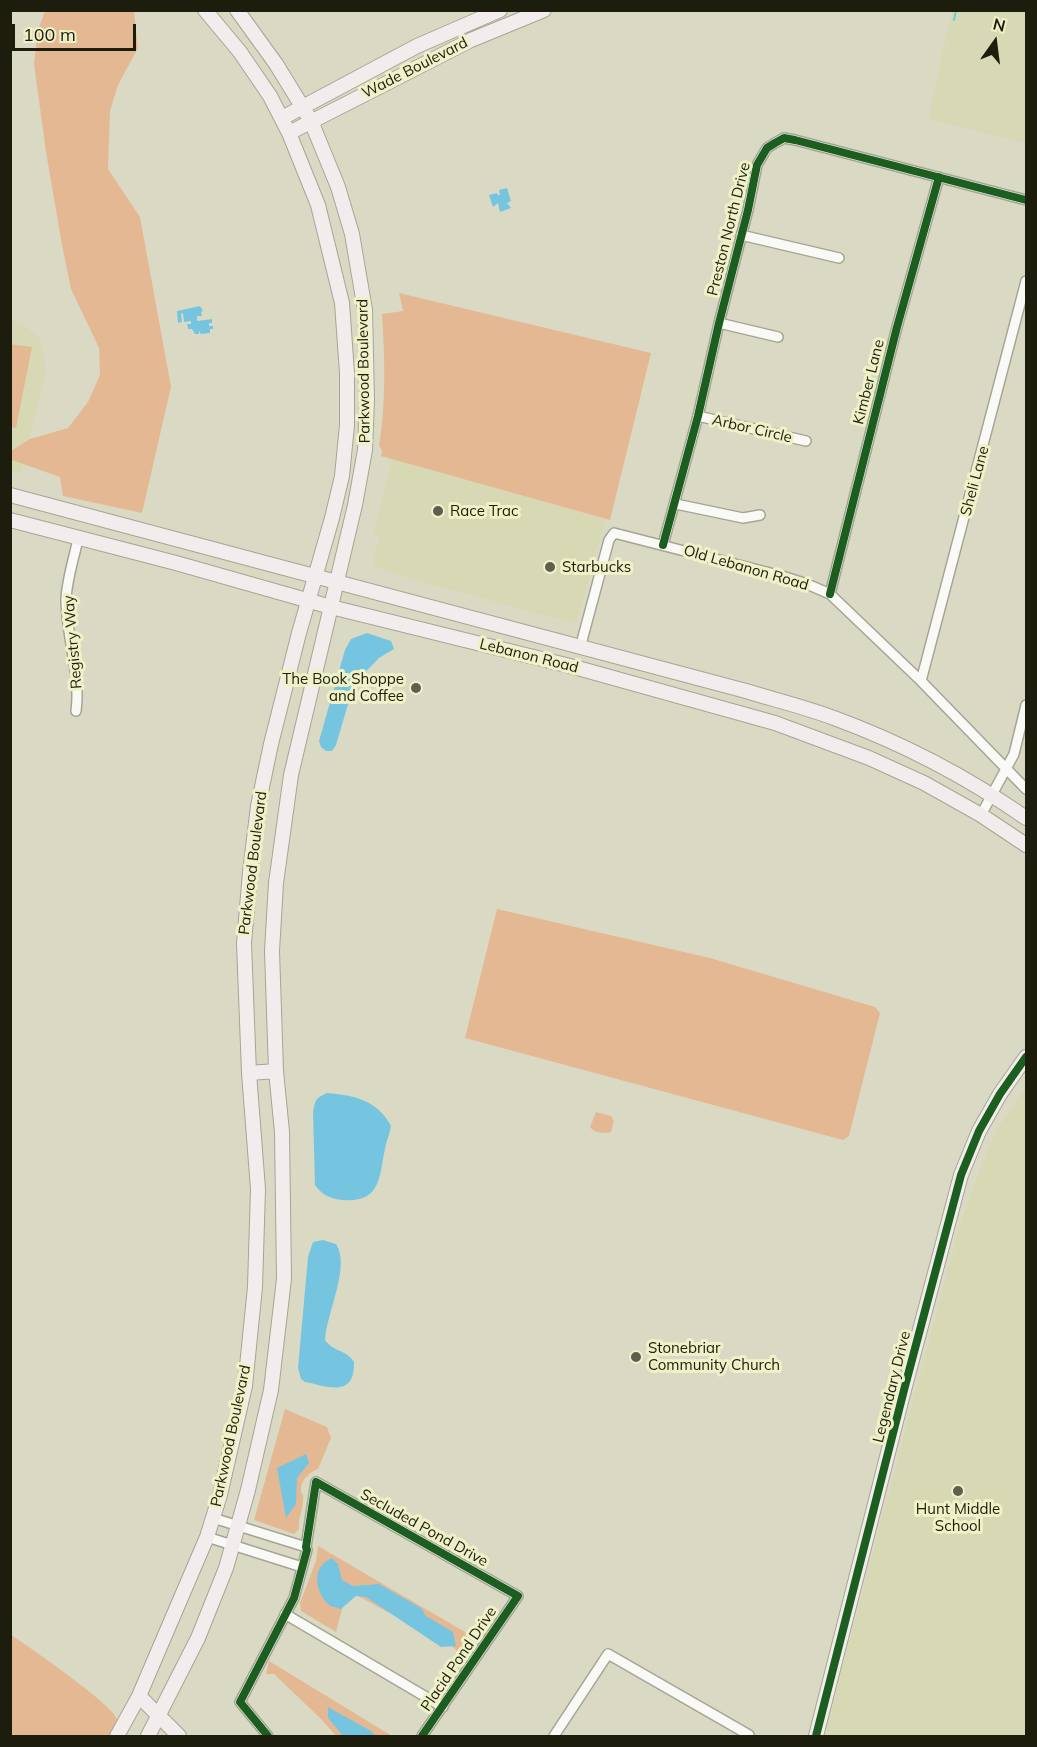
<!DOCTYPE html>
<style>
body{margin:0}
#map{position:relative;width:1037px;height:1747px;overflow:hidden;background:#dadac4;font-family:Mulish,sans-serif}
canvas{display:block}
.frame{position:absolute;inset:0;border:12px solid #1d1d0e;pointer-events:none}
.north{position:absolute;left:965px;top:12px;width:60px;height:60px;-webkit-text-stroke:4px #eff1c7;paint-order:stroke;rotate:14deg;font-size:16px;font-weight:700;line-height:24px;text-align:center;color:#1d1d0e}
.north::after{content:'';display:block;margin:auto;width:21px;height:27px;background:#1d1d0e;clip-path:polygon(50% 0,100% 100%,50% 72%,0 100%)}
.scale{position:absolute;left:12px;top:24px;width:124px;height:27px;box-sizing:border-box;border:3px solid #1d1d0e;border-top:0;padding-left:8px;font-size:18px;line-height:21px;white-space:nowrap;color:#1d1d0e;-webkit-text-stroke:4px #eff1c7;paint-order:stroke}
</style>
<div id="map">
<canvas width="1037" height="1747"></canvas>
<div class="frame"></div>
<div class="north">N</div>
<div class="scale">100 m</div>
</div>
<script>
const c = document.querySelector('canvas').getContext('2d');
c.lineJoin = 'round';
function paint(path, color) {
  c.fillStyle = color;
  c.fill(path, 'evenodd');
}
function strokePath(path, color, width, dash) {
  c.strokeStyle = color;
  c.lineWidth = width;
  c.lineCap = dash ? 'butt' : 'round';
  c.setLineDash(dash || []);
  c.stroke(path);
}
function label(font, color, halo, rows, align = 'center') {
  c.font = font + ' Mulish,sans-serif';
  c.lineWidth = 6;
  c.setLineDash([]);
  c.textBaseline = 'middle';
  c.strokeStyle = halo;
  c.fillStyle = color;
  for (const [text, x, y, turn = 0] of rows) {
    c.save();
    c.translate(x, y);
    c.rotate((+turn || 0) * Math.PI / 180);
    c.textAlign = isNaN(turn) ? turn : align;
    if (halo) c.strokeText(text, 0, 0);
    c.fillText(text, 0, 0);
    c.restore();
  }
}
const built = new Path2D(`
 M952,11H1026V143L928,119Z
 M11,320L21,323L38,336L43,350L46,372L21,473L11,470Z
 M392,459L606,519L576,624L397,575L375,567L373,560L380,536L373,535Z
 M1026,1086V1736H824L959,1228L984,1158L997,1130Z`);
const green = new Path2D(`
 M45,11H134L138,48L118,85L110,111L108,169L140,217L171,387L142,513L63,496L60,477L12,460L11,451L30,439L68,428L88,402L100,375L99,348L71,289L62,245L46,152L34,64L38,30Z
 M399,293L651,353L610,520L381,456L382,450L379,446C386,403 385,358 382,314L403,311Z
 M10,344L32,347L16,428L11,427Z
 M497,909L710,958L875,1007L880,1013L849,1136L843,1140L465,1038Z
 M596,1112L611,1116L614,1121L611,1132C605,1134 594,1133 590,1127Z
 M285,1409L327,1427L331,1438L318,1469C309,1473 301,1479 301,1490C302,1499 304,1491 303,1500C303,1510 298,1518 299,1529L294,1534L254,1520Z
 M318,1546L477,1639L464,1658L454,1648L347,1590L336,1632L301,1611L300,1603L316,1561Z
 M10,1634C29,1647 111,1703 117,1719C119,1724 114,1731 112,1736H11Z
 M269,1661L392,1736H336L322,1720L274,1674H266Z`);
const water = new Path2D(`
 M507,188L511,201L507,203L511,208L500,212L498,203L493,207L489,195L497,193L498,195H500L499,190Z
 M200,306L203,311L201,312L202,316H197V321L212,319V323H209V326H213V329H210V333L201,334L199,331V334H195L192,329H188L187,324H191V321L184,322L183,313L181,314L182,322L178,323L177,311Z
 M367,633L391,641L394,649L379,658L354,684L336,745L332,751H326L321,747L319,741L345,650L351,639Z
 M327,1093C355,1095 378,1101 391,1126C390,1134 386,1141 385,1149C379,1177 381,1203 343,1200C331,1199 322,1195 315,1185L313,1112C316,1098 315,1099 327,1093Z
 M323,1240L336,1244C351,1266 326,1314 325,1340C332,1351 347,1350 354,1362C355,1399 326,1386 305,1382L301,1379L298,1368L308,1257L313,1242Z
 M306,1454L309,1463L297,1478L296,1504L286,1518L277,1468Z
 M332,1558L338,1564L342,1580L353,1586L379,1584L421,1608L426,1616L453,1632L456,1646L441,1647L366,1597L356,1596L341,1609L330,1606C315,1593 310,1567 332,1558Z
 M328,1707L371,1731L375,1736H343L328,1718Z`);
const stream = new Path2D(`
 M954,20L956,10`);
const street = new Path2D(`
 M741,235L839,258
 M719,323L778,337
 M698,416L806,441
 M676,504L743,518L760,515
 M663,545L698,416L719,323L748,210L757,165L767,148L775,143L784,138L795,140L1026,200
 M830,594L897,327L939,177
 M580,648L609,540L614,533L782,576L807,584L830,594L921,681L1026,789
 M921,681L1026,281
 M76,711C81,674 66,636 66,599C67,579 74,558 78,539
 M981,815L1014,754L1026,705
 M213,1518L306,1547
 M207,1537L302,1567
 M285,1614L443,1707
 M268,1736L240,1702L294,1598L307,1550L306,1547L316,1482L518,1596L422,1736
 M554,1736L608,1654L749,1735V1736`);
const secondary = new Path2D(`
 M282,118L417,46L500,10
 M289,133L471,40L544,10
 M10,495L746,691C775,700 805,707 834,718C902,743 967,777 1026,818
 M10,520L176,563L331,607L574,667L775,723L869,758L924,783L981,815L1026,845
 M249,1073L276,1071
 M139,1696L179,1736
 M117,1736L139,1696L207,1537L220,1495L245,1386L255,1287L258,1189L249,1073L244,943L250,872L258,806L271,744L299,633L332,518L342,476L347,425V373L342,303L318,205L289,133L270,96L240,52L205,10
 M148,1736L198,1638L226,1568L248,1490L271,1390L284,1279L282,1132L276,1071L272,951L276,883L291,775L355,505L365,450L367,400L365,310L352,234L338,187L311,121L276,64L237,10
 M816,1736L904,1390L961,1175L979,1131L1000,1094L1026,1057`);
const cycleway = new Path2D(`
 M663,545L698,416L719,323L748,210L757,165L767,148L775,143L784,138L795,140L1026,200
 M830,594L897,327L939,177
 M268,1736L240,1702L294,1598L307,1550L306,1547L316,1482L518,1596L422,1736
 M816,1736L904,1390L961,1175L979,1131L1000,1094L1026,1057`);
const markers = [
 [438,511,6,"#5f5f4e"],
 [550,567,6,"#5f5f4e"],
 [416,688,6,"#5f5f4e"],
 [636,1357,6,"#5f5f4e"],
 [958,1491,6,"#5f5f4e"]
];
const streetNames = [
 ["Wade Boulevard",415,68,-27],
 ["Preston North Drive",729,229,-76],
 ["Parkwood Boulevard",364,371,-91],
 ["Kimber Lane",869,382,-76],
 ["Arbor Circle",752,429,13],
 ["Sheli Lane",975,481,-75],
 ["Old Lebanon Road",746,568,16],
 ["Registry Way",73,642,-95],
 ["Lebanon Road",529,656,14],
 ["Parkwood Boulevard",253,863,-83],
 ["Legendary Drive",892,1387,-76],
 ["Parkwood Boulevard",231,1436,-78],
 ["Secluded Pond Drive",424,1528,29],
 ["Placid Pond Drive",459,1659,-56]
];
const poiNames = [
 ["Race Trac",450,511],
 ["Starbucks",562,567],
 ["The Book Shoppe",404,679,"right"],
 ["and Coffee",404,696,"right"],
 ["Stonebriar",648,1348],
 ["Community Church",648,1365],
 ["Hunt Middle",958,1509,"center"],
 ["School",958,1526,"center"]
];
paint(built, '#d7d9b4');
paint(green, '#e5b894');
paint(water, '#76c5e0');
strokePath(stream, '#76c5e0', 2);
strokePath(street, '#a5a594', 12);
strokePath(secondary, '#a5a594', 16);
strokePath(street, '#f9f9f6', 9);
strokePath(secondary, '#f2edec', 14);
strokePath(cycleway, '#1b5e20', 8);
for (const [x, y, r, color] of markers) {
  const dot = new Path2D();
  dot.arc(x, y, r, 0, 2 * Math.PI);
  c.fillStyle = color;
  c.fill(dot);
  strokePath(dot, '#eff1c7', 2);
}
label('15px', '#1d1d0e', '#eff1c7', streetNames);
label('15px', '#1d1d0e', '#eff1c7', poiNames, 'left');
</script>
